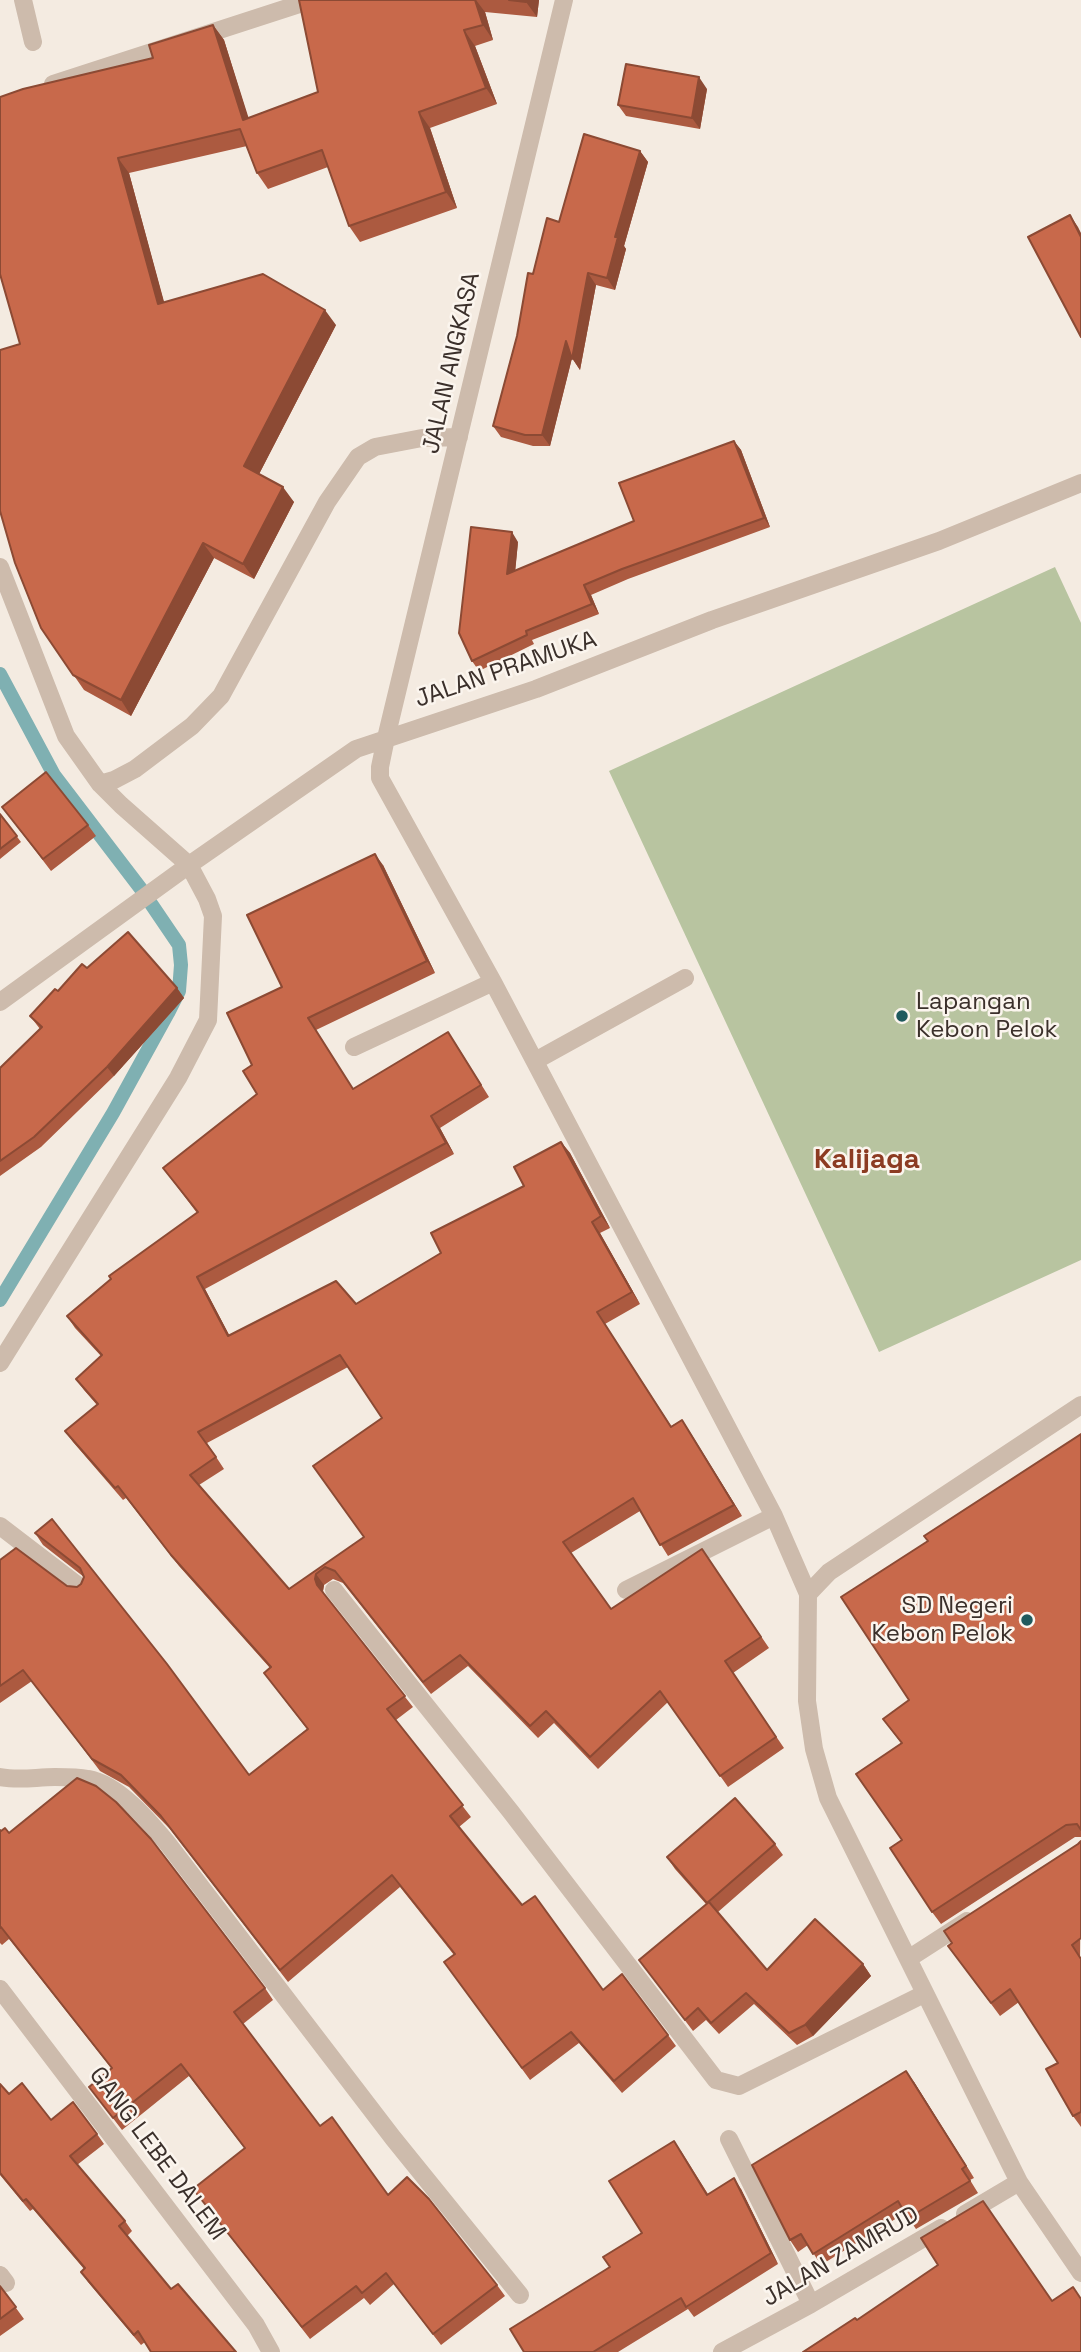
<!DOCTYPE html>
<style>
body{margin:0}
canvas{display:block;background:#f4ebe1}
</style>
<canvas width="1081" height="2352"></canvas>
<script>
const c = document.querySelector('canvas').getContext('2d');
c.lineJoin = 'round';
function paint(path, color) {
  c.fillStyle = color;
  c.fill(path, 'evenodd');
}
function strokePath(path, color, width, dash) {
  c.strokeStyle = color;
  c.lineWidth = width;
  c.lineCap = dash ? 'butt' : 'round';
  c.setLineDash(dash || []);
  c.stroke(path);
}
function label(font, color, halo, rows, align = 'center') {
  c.font = font + ' "Space Grotesk",sans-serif';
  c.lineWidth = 5;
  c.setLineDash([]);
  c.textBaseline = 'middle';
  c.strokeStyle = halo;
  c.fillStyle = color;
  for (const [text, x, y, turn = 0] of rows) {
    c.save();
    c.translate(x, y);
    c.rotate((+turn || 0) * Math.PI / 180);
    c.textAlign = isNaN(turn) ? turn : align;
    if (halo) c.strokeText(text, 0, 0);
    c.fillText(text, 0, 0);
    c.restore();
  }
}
const green = new Path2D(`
 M1055,567L1081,623V1260L879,1352L609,771Z`);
const stream = new Path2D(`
 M0,674L54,775L141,889L179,945L181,965L179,991L168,1013L113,1113L0,1300`);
const minor = new Path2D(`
 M23,0L33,42
 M564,0L386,738L380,767V778L493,982L774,1516L808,1594L807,1701L814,1749L828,1798L1019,2182L1081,2273
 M53,84L312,0
 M0,567L66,736L100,784L121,805L189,865L207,899L213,916L208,1020L178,1078L0,1363
 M100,784L114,780L135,769L192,726L221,696L327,502L358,457L375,447L422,438L459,437
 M0,1002L189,865L356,749L536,689L712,620L939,541L1081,483
 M354,1047L493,982
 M535,1061L685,978
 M0,1526L81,1588
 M334,1590L511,1812L716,2080L739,2086L924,1994
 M626,1590L774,1516
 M808,1594L829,1572L1081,1405
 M0,1777C19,1781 36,1777 55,1777C65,1777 78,1777 88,1779C118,1784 149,1821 168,1844L393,2138L520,2295
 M908,1959L967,1921
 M0,1989L256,2325L271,2352
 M729,2139L811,2304
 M965,2214L1019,2182
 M0,2275L6,2283
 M722,2352L811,2304L941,2228`);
const wall = new Path2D(`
 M299,0H539L537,17L485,12L493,40L475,46L497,104L430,128L457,208L360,242L349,226L328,167L268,189L257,173L247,146L129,173L164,303L336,325L259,474L294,502L254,579L214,558L131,716L84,690L41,628L20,344L153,58L213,25L224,40L248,118L318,92Z
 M707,89L700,129L626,116L618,105Z
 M640,151L648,162L624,246L626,249L615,290L596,285L580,370L572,358L550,446H533L501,437L493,426L533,274L559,222Z
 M734,441L741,450L770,527L628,579L591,595L599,614L532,640L534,644L479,671L472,661L518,542L515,571L634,521Z
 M2,807L88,825L96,836L51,871Z
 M0,814L21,842L0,859Z
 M383,865L435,973L316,1030L353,1089L456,1044L489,1097L440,1128L454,1154L205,1289L229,1335L356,1304L441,1253L524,1186L561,1142L570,1153L610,1228L600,1233L640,1304L605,1324L671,1426L682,1420L742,1516L668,1556L640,1511L571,1553L611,1609L702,1549L769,1648L733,1673L784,1748L728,1787L668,1702L598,1769L554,1723L538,1738L468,1666L431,1694L343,1583L333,1579L324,1585L323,1591L324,1594L413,1707L396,1720L471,1817L459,1827L522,1905L603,1990L668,2035L676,2046L622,2093L579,2043L530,2080L444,1962L454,1955L400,1887L288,1982L169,1828L129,1787L100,1771L32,1681L0,1703V1560L67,1586L77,1587L81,1584L84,1577L43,1545L35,1533L52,1519L249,1775L307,1729L264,1673L270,1668L179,1566L126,1498L123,1500L73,1442L65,1431L97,1405L84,1390L76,1379L101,1356L75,1328L67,1316L197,1213L163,1168L257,1094L252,1065L282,987ZM348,1367L382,1418L364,1537L289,1589L199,1485L224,1469L207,1443Z
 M87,968L177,988L184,998L114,1076L41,1147L0,1176V1068L40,1029L30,1016L58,991Z
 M1081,1434V1837H1075L941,1924L932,1912L902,1840L901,1743L883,1719L909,1700L928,1541Z
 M0,1830L9,1833L265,1988L273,2000L243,2024L320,2126L388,2195L497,2285L505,2296L441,2345L394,2284L370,2305L364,2298L310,2339L193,2189L245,2149L189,2076L122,2130L89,2087L112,2069L9,1939L2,1945L0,1943Z
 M1081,1841L1080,1957L1081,2127L1073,2116L1058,2063L1019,2002L1000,2016L948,1946Z
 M775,1844L783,1855L718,1912L767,1970L863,1964L871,1976L813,2036L797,2045L754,2004L719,2034L706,2020L693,2031L639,1960L706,1904L675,1869L667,1857Z
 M914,2082L974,2178L970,2180L978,2193L916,2229L905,2213L821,2265L808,2245L798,2252L790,2240Z
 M0,2084L9,2094L51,2120L97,2134L104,2144L77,2165L125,2221L132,2231L127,2236L145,2342L141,2345L88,2282L81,2272L84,2269L33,2209L30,2211L0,2175Z
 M681,2151L708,2194L741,2189L778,2264L694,2317L688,2309L618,2352H524L642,2233Z
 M0,2286L24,2319L0,2336Z`);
const shadedWall = new Path2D(`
 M475,0H476L485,12L493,40L483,25Z
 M526,0H539L537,17L526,2Z
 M213,25L224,40L254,135L243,120Z
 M464,30L475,46L497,104L486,88Z
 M699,77L707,89L700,129L692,118Z
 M419,112L430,128L457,208L446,192Z
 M640,151L648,162L624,246L626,249L615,290L607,278L615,237Z
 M118,158L129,173L169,320L158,304Z
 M1070,215L1078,227L1081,233V237Z
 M588,273L596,285L580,370L572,358L550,446L542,435L566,341Z
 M325,310L336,325L255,482L244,466Z
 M734,441L741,450L770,527L764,518Z
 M283,487L294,502L254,579L243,564Z
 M512,532L518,542L514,584L507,574Z
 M203,543L214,558L131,716L121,700Z
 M584,585L591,595L599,614L592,604Z
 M375,854L383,865L435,973L427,961Z
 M177,988L184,998L114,1076L107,1067Z
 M431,1116L440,1128L454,1154L446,1143Z
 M561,1142L570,1153L610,1228L601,1216Z
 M592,1222L600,1233L640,1304L632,1292Z
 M197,1277L205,1289L236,1348L228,1336Z
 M682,1420L690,1432L742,1516L734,1505Z
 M316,1574L324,1585L323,1591L325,1597L317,1585L315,1579Z
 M863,1964L871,1976L813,2036L805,2025Z
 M906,2071L914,2082L974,2178L966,2166Z
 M734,2178L741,2189L778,2264L771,2253Z`);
const building = new Path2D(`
 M299,0H475L483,25L464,30L486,88L419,112L446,192L349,226L322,150L257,173L240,129L118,158L158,304L263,274L325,310L244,466L283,487L243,564L203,543L121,700L73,675L41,628L15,563L0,511V350L20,344L0,274V97L23,89L153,58L149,45L213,25L243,120L318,92Z
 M509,0H526V2Z
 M626,64L699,77L692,118L618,105Z
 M584,134L640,151L615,237H618L607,278L588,273L572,359L566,341L542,435H525L493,426L517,336L528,273L533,274L547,218L559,222Z
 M1070,215L1081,237V337L1028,237Z
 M734,441L764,518L622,569L584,585L592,604L526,631L527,635L472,661L459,633L471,527L512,532L507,574L634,521L619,483Z
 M46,772L88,825L43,859L2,807Z
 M0,814L17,836L0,849Z
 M375,854L427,961L308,1018L353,1089L448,1032L481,1085L431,1116L446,1143L197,1277L228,1336L336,1281L356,1304L441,1253L431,1233L524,1186L514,1167L561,1142L601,1216L592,1222L632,1292L597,1312L671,1427L682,1420L734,1505L660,1545L633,1498L563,1542L611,1609L702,1549L761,1637L725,1661L776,1737L720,1776L660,1691L590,1757L546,1711L530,1726L460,1655L423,1682L335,1571L325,1567L316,1574L315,1579L317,1585L405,1696L387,1709L463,1805L450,1816L522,1905L535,1896L603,1990L622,1974L668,2035L614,2081L571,2032L522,2068L444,1962L455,1954L392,1875L280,1970L161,1816L121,1775L92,1759L23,1670L0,1686V1560L16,1548L67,1586L77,1587L81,1584L84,1577L80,1568L35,1533L52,1519L167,1664L249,1775L308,1729L264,1673L271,1667L171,1555L118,1486L115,1488L65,1431L98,1404L76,1379L102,1355L67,1316L111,1279L109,1276L198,1212L163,1168L257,1094L243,1071L252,1065L227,1013L282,987L247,915ZM340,1355L382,1418L313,1466L364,1537L289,1589L190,1475L216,1457L198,1432Z
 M128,932L177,988L107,1067L34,1137L0,1161V1068L42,1027L30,1016L55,989L58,991L82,964L87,968Z
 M1081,1434V1830L1077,1824L1066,1825L932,1912L890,1848L902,1840L856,1774L902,1743L883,1719L909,1700L841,1597L928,1541L924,1536Z
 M77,1778L96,1786L116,1802L151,1839L265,1988L234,2012L320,2126L332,2117L388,2195L407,2177L429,2199L497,2285L433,2334L386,2273L362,2293L356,2286L302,2327L193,2189L245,2148L181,2064L113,2118L89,2087L112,2068L1,1927L0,1928V1830L1,1831L5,1828L9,1833Z
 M735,1798L775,1844L707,1903L667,1857Z
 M1081,1841V1938L1072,1945L1081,1959V2112L1073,2116L1046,2069L1058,2063L1010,1989L991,2003L948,1946L952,1943L944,1931L1078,1844Z
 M709,1902L767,1970L815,1919L863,1964L805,2025L789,2033L746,1993L711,2023L698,2008L685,2020L639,1960Z
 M906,2071L966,2166L962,2169L970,2181L908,2218L898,2201L813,2254L801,2234L790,2240L752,2165Z
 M22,2083L51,2120L73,2102L97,2134L70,2156L125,2221L119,2226L171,2289L178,2284L236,2352H151L138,2331L134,2335L81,2272L85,2268L26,2199L23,2201L0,2173V2084L9,2094Z
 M674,2141L707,2195L734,2178L771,2253L686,2307L681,2298L593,2352H524L510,2329L610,2267L603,2257L642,2233L609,2181Z
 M983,2201L1052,2301L1073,2287L1081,2299V2352H803L855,2318L857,2320L938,2265L921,2238Z
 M0,2286L16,2307L0,2319Z`);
const markers = [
 [902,1016,7,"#1f5a5e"],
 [1027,1620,7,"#1f5a5e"]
];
const streetNames = [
 ["JALAN ANGKASA",452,363,-77],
 ["JALAN PRAMUKA",506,670,-19],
 ["GANG LEBE DALEM",157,2154,53],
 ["JALAN ZAMRUD",841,2257,-30]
];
const poiNames = [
 ["Lapangan",916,1002],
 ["Kebon Pelok",916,1030],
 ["SD Negeri",1013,1606,"right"],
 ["Kebon Pelok",1013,1634,"right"]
];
const quarterNames = [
 ["Kalijaga",867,1160]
];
paint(green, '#b8c4a0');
strokePath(stream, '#7fb0b2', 14);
strokePath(minor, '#cdbbac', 18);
paint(wall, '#ac5a40');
paint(shadedWall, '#8c4a34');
paint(building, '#c8694b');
strokePath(building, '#8c4a34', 2);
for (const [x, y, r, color] of markers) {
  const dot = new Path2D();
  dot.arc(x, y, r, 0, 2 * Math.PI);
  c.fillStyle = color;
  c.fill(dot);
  strokePath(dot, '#fbf5ee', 2.5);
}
label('24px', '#3b302b', '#fbf5ee', streetNames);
label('24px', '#3b302b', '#fbf5ee', poiNames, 'left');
label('bold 28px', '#8c3b22', '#fbf5ee', quarterNames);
</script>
